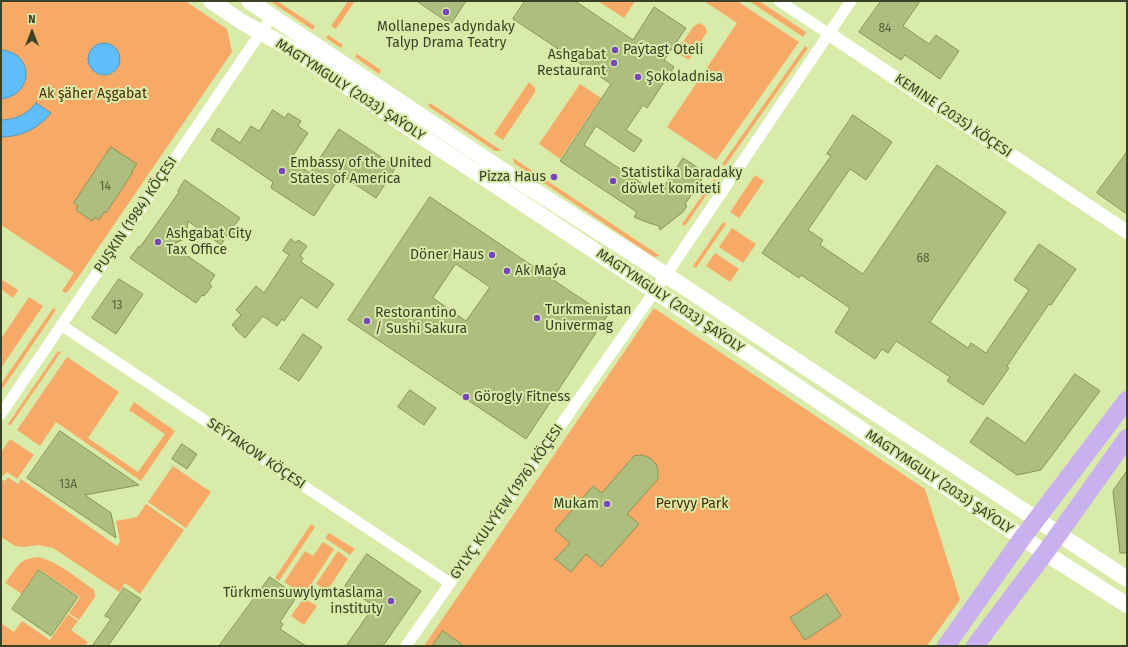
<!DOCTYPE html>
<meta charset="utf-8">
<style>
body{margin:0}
#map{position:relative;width:1128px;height:647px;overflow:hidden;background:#d9eba8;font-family:"Fira Sans",sans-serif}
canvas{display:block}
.frame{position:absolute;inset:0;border:2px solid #3a4126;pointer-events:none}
.north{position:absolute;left:12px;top:12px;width:40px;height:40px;-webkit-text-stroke:3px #d9eba8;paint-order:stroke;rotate:0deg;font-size:11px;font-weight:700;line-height:16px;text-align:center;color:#3a4126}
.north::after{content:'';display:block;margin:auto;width:14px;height:18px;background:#3a4126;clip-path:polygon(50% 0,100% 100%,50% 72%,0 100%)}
</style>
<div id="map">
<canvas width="1128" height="647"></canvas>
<div class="frame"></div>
<div class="north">N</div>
</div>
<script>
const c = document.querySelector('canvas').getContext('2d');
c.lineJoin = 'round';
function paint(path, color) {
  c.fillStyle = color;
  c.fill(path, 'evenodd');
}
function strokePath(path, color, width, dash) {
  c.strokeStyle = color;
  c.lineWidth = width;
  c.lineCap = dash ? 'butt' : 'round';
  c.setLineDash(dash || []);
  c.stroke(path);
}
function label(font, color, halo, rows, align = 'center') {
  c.font = font + ' "Fira Sans",sans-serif';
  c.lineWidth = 4;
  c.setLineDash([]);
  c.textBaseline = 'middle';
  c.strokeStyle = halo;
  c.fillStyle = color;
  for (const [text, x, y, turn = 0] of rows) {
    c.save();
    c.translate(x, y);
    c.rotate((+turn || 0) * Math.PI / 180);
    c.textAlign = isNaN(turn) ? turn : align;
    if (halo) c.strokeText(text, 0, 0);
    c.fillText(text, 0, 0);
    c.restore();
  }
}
const green = new Path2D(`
 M1,1H185L227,29L232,52L79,276L69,290L66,293L62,291L74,273L1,225Z
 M270,1H277L315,26L313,30Z
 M348,1H355L336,29L331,26Z
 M598,1H635L624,18Z
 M704,1H737L799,42L716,160L667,127L737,23Z
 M749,1H759L806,32L803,37Z
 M699,23L705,26L707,32L689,60L676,52L693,27Z
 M328,35L343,45L341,48L326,38Z
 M805,46L808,48L725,166L722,164Z
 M357,54L381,70L379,74L355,57Z
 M529,82L535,88V92L503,140L494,134Z
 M580,84L601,98L560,159L539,144Z
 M430,103L502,151H495L428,106Z
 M513,158L660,256L654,257L514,163Z
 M755,175L764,181L739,218L730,212Z
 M714,179L716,181L685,226L682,224Z
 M723,222L726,224L696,268L693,266Z
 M732,228L756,244L743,263L719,247Z
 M715,253L739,269L730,282L706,266Z
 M1,279L18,290L13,298L1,289Z
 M29,297L43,306L1,368V339Z
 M53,308L56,310L1,391V384Z
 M654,308L925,489L960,600L927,646H424Z
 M58,351L61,352L10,426L8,424Z
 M67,357L119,392L88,438L138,472L165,434L129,410L134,402L175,431L141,481L56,422L40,446L17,430Z
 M10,439L34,455L17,479L7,472L3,476L1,475V452Z
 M173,466L211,492L186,528L148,502Z
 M8,477L18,484L21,479L117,546L120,542L116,521L137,517L146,504L184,530L140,594L125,583L119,592L53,548L38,545L24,547L15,546L1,537V479L5,481Z
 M311,524L315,527L279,581L275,578Z
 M329,533L355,549L350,555L325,538Z
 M323,542L334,549L304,595L284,582L305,551L313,556Z
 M338,551L348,559L327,591L316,584Z
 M37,557C54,559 80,580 94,590L95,597L79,620L69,613L80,597L39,569L22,594L5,583L20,563L27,559Z
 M304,598L317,606L304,625L291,616Z
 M68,614L78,621L71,630L88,642L85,646H1V623L14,632L22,621L50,640Z`);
const water = new Path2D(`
 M88 59a16 16 0 1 1 32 0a16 16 0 1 1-32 0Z
 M1,50C34,52 35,95 1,99Z
 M36,103L51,113C39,128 21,137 1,137V120C15,120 28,114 36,103Z`);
const building = new Path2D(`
 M417,1H466L451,24Z
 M525,1H575L633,40L654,7L686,28L664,60L674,67L647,108L643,105L626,130L642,140L634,152L596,126L584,145L652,190L663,188L683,158L706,173L685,204L687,206L683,212L660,230L659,226L649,223L634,217L637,212L560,161L611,84L513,19Z
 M881,1H920L903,26L929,44L936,35L959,51L940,79L905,55L901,60L859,32Z
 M273,110L285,118L288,113L301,121L298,126L308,133L290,160L310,173L339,129L396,167L376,198L341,175L314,216L271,188L273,182L211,140L218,128L240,143L251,126L259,131Z
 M853,115L892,142L866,180L850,169L808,230L823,240L820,245L863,274L937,165L1006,212L930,322L968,348L971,343L986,353L1029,290L1014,280L1039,244L1076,269L1051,305L1049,304L1007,366L1009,368L983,405L947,381L950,377L896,341L888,353L882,349L875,359L835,332L850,308L801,275L799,278L762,253L831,156L827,154Z
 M111,147L137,164L132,171L133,172L106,213L104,212L99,220L95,217L92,221L76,210L78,206L74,203Z
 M1127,152V214L1097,193Z
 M185,180L240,218L233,227L237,229L231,238L227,235L221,245L188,221L186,235L184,239L172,245L215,275L209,284L212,286L204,296L202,295L196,303L130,258L139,246L140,247L168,208L179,192L178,191Z
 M430,197L607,316L526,439L348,320ZM456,264L490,287L466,321L433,298Z
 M291,239L296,243L298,240L307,246L300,256L303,258L301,262L334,284L317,308L301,297L284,321L282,319L277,326L263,316L245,338L235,329L236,328L232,325L241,315L236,310L256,286L264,293L289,255L283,251Z
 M119,279L143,294L116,334L92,318Z
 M303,334L322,347L299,381L280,369Z
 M1075,374L1100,391L1041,470L1017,475L970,442L987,417L1025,443Z
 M410,390L436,408L424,425L398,407Z
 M60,431L139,485L85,495L111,513L116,538L27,478Z
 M182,444L197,454L187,469L172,459Z
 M642,455L650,458L656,464L658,470V479L627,514L639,524L601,567L586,554L571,572L555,559L570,543L555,530L593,486L602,493L634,456Z
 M1127,471V553H1120L1113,491Z
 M367,554L421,591L383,646H346L374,606L345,586Z
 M39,570L78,597L51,636L12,609Z
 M270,577L297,596L280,622L283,624L280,629L306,646H219Z
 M124,588L141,599L108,646H92L111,619L105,616Z
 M827,594L841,616L805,640L790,618Z
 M443,631L464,646H432Z`);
const minor = new Path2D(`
 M779,1L829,34
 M61,325L450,583
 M1,414L272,16
 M406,646L666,275L851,1`);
const tertiary = new Path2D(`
 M829,34L1127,232`);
const secondary = new Path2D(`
 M211,1L242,22L293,50L433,144L619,267L1045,553L1127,605
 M249,1L499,168L666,275L1127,579`);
const primary = new Path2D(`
 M946,646L1023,537L1127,400
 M975,646L1045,553L1127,438`);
const markers = [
 [446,12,4,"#7945bc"],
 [615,50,4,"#7945bc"],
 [614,63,4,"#7945bc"],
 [638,77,4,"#7945bc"],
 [282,171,4,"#7945bc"],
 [554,177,4,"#7945bc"],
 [613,181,4,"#7945bc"],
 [158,242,4,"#7945bc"],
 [492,255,4,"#7945bc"],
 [507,271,4,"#7945bc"],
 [537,318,4,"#7945bc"],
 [367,321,4,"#7945bc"],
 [466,397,4,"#7945bc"],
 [607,504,4,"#7945bc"],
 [391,601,4,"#7945bc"]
];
const numberNames = [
 ["84",885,29],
 ["14",105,187],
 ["68",923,259],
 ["13",117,306],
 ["13A",68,485]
];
const poiNames = [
 ["Mollanepes adyndaky",446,27,"center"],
 ["Talyp Drama Teatry",446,43,"center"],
 ["Paýtagt Oteli",623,50],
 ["Ashgabat",606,55,"right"],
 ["Restaurant",606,71,"right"],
 ["Şokoladnisa",646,77],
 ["Embassy of the United",290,163],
 ["States of America",290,179],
 ["Statistika baradaky",621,173],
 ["döwlet komiteti",621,189],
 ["Pizza Haus",546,177,"right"],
 ["Ashgabat City",166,234],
 ["Tax Office",166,250],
 ["Döner Haus",484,255,"right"],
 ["Ak Maýa",515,271],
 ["Turkmenistan",545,310],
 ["Univermag",545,326],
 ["Restorantino",375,313],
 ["/ Sushi Sakura",375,329],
 ["Görogly Fitness",474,397],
 ["Mukam",599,504,"right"],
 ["Türkmensuwylymtaslama",383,593,"right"],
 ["instituty",383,609,"right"]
];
const streetNames = [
 ["MAGTYMGULY (2033) ŞAÝOLY",350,90,33],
 ["KEMINE (2035) KÖÇESI",953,116,34],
 ["PUŞKIN (1984) KÖÇESI",136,215,-56],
 ["MAGTYMGULY (2033) ŞAÝOLY",670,301,34],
 ["SEÝTAKOW KÖÇESI",256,454,34],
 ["MAGTYMGULY (2033) ŞAÝOLY",939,482,34],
 ["GYLYÇ KULYÝEW (1976) KÖÇESI",507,502,-55]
];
const parkNames = [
 ["Ak şäher Aşgabat",93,94],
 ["Pervyy Park",692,504]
];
paint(green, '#f7aa68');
paint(water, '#60bdfb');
strokePath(water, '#5598bb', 1);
paint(building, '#adbe7e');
strokePath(building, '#869657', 1);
strokePath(minor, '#fff', 11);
strokePath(tertiary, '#fff', 14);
strokePath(secondary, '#fff', 16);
strokePath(primary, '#c8b1ee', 18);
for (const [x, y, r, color] of markers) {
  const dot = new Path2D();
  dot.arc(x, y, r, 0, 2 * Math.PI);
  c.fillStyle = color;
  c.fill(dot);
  strokePath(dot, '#d9eba8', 1.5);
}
label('12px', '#57603c', null, numberNames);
label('14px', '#3a4126', '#d9eba8', poiNames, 'left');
label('14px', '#3a4126', '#d9eba8', streetNames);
label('14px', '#4e2901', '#d9eba8', parkNames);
</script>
